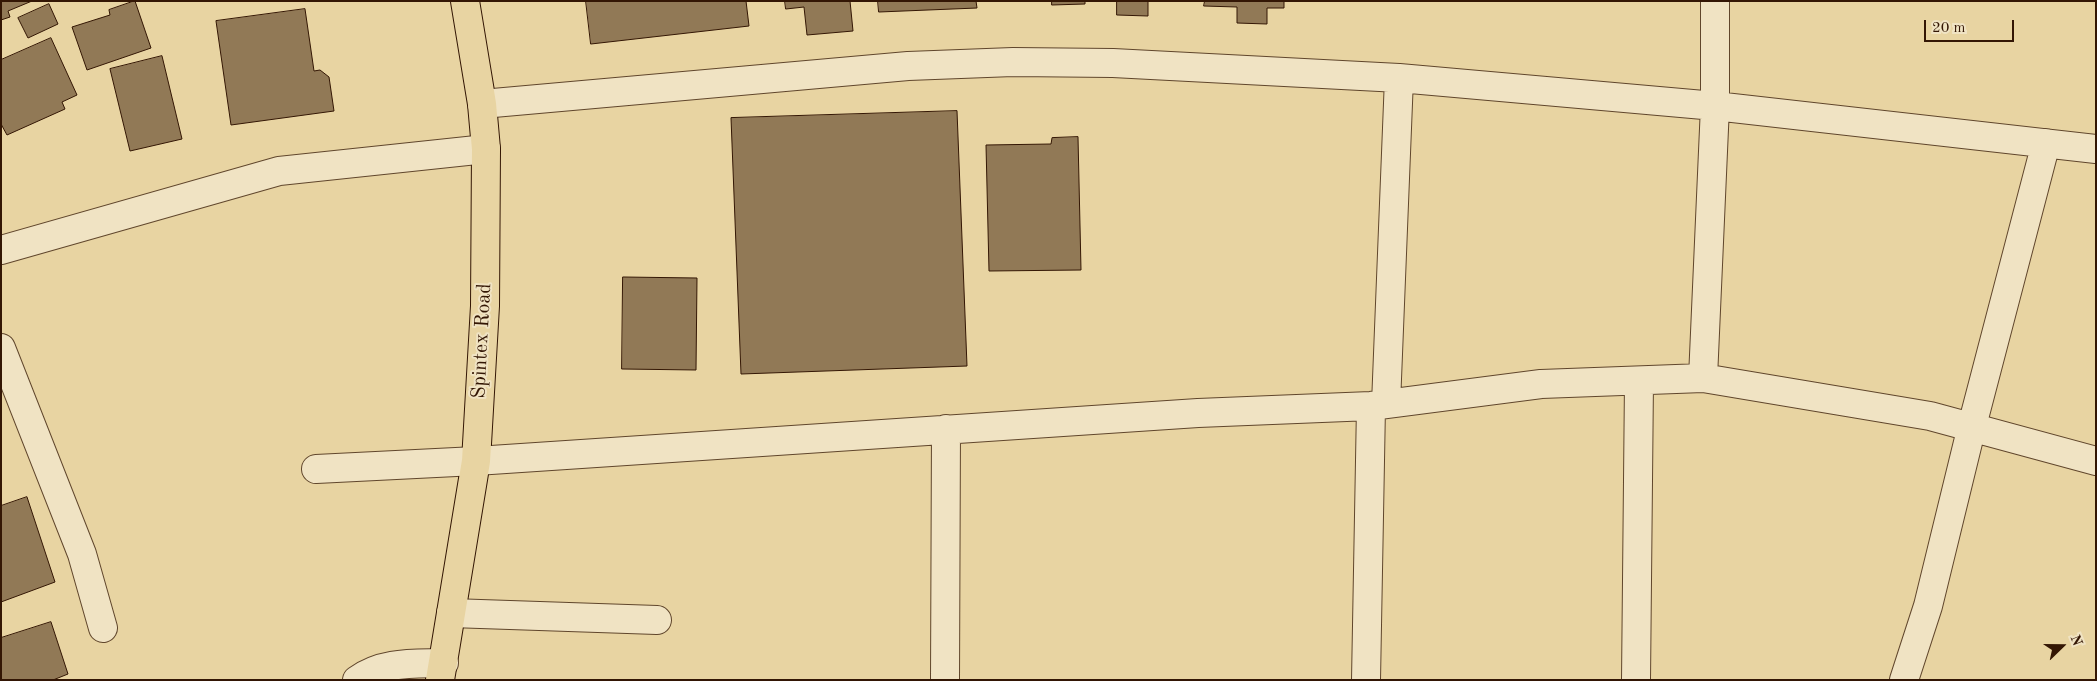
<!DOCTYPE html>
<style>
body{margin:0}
#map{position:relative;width:2097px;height:681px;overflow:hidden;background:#e8d4a2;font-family:"Old Standard TT",serif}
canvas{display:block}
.frame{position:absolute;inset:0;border:2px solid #331604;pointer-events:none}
.north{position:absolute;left:2037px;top:621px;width:50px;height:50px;-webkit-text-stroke:4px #f0e3c3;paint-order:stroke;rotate:68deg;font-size:14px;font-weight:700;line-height:20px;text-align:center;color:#331604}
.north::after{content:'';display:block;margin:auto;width:18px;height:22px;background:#331604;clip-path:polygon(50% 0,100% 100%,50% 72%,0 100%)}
.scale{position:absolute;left:1924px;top:20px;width:90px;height:22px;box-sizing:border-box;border:2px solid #331604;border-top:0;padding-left:6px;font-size:15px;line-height:18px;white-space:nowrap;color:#331604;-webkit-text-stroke:4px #f0e3c3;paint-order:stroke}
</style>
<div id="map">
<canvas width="2097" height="681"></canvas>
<div class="frame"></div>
<div class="north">N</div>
<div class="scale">20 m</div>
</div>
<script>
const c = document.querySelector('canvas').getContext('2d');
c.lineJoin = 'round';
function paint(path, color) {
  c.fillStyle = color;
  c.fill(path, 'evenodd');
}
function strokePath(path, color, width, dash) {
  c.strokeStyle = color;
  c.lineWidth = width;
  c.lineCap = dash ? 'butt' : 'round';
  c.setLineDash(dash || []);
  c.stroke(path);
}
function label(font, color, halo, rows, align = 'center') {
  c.font = font + ' "Old Standard TT",serif';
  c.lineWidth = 4;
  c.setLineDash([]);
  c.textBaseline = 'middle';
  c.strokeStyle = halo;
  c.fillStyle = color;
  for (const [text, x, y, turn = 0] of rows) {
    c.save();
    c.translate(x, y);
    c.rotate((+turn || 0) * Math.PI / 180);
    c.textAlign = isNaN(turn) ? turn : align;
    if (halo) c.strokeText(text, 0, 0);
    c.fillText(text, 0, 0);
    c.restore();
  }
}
const building = new Path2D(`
 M1,1H32L8,11L10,17L1,20Z
 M135,1L151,48L87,70L72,27L110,15L109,10Z
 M586,1H746L749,26L591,44Z
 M785,1H850L853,31L807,35L804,7L786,9Z
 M878,1H976L977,8L879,12Z
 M1052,1H1085V4L1052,5Z
 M1117,1H1148V16L1117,15Z
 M1205,1H1284V8H1267V24L1237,23V7L1204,6Z
 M49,4L58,24L28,38L18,18Z
 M305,9L314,71L320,70L329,77L334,111L231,125L216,21Z
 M51,38L77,95L62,102L65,109L7,135L1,124V60Z
 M162,56L182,139L130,151L110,69Z
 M957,111L967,366L741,374L731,118Z
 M1078,137L1081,270L989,271L986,145L1051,144L1052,138Z
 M623,277L697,278L696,370L622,369Z
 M27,497L55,582L1,602V506Z
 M51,622L68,674L53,680H1V638Z`);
const minor = new Path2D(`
 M482,104L908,66L1013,62L1113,63L1399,78L1715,106L2096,149
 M1,250L279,171L486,149
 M1,348L82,554L103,628
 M1703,378L1715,106V1
 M1386,404L1399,78
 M316,469L476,461L1198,413L1371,406L1541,384L1703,378L1930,416L2096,461
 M451,613L657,620
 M357,680C383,661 414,664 444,663
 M945,680L946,429
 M1366,680L1371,406
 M1636,680L1639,381
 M1904,680L1928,606L1972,426L2046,143`);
const major = new Path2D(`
 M440,680L476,461L485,306L486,149L482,104L465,1`);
const streetNames = [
 ["Spintex Road",482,341,-87]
];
paint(building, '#917956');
strokePath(building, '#331604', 1);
strokePath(minor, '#60462c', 30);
strokePath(major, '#331604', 30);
strokePath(minor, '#f0e3c3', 28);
strokePath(major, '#e8d4a2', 28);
label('20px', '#331604', '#f0e3c3', streetNames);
</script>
